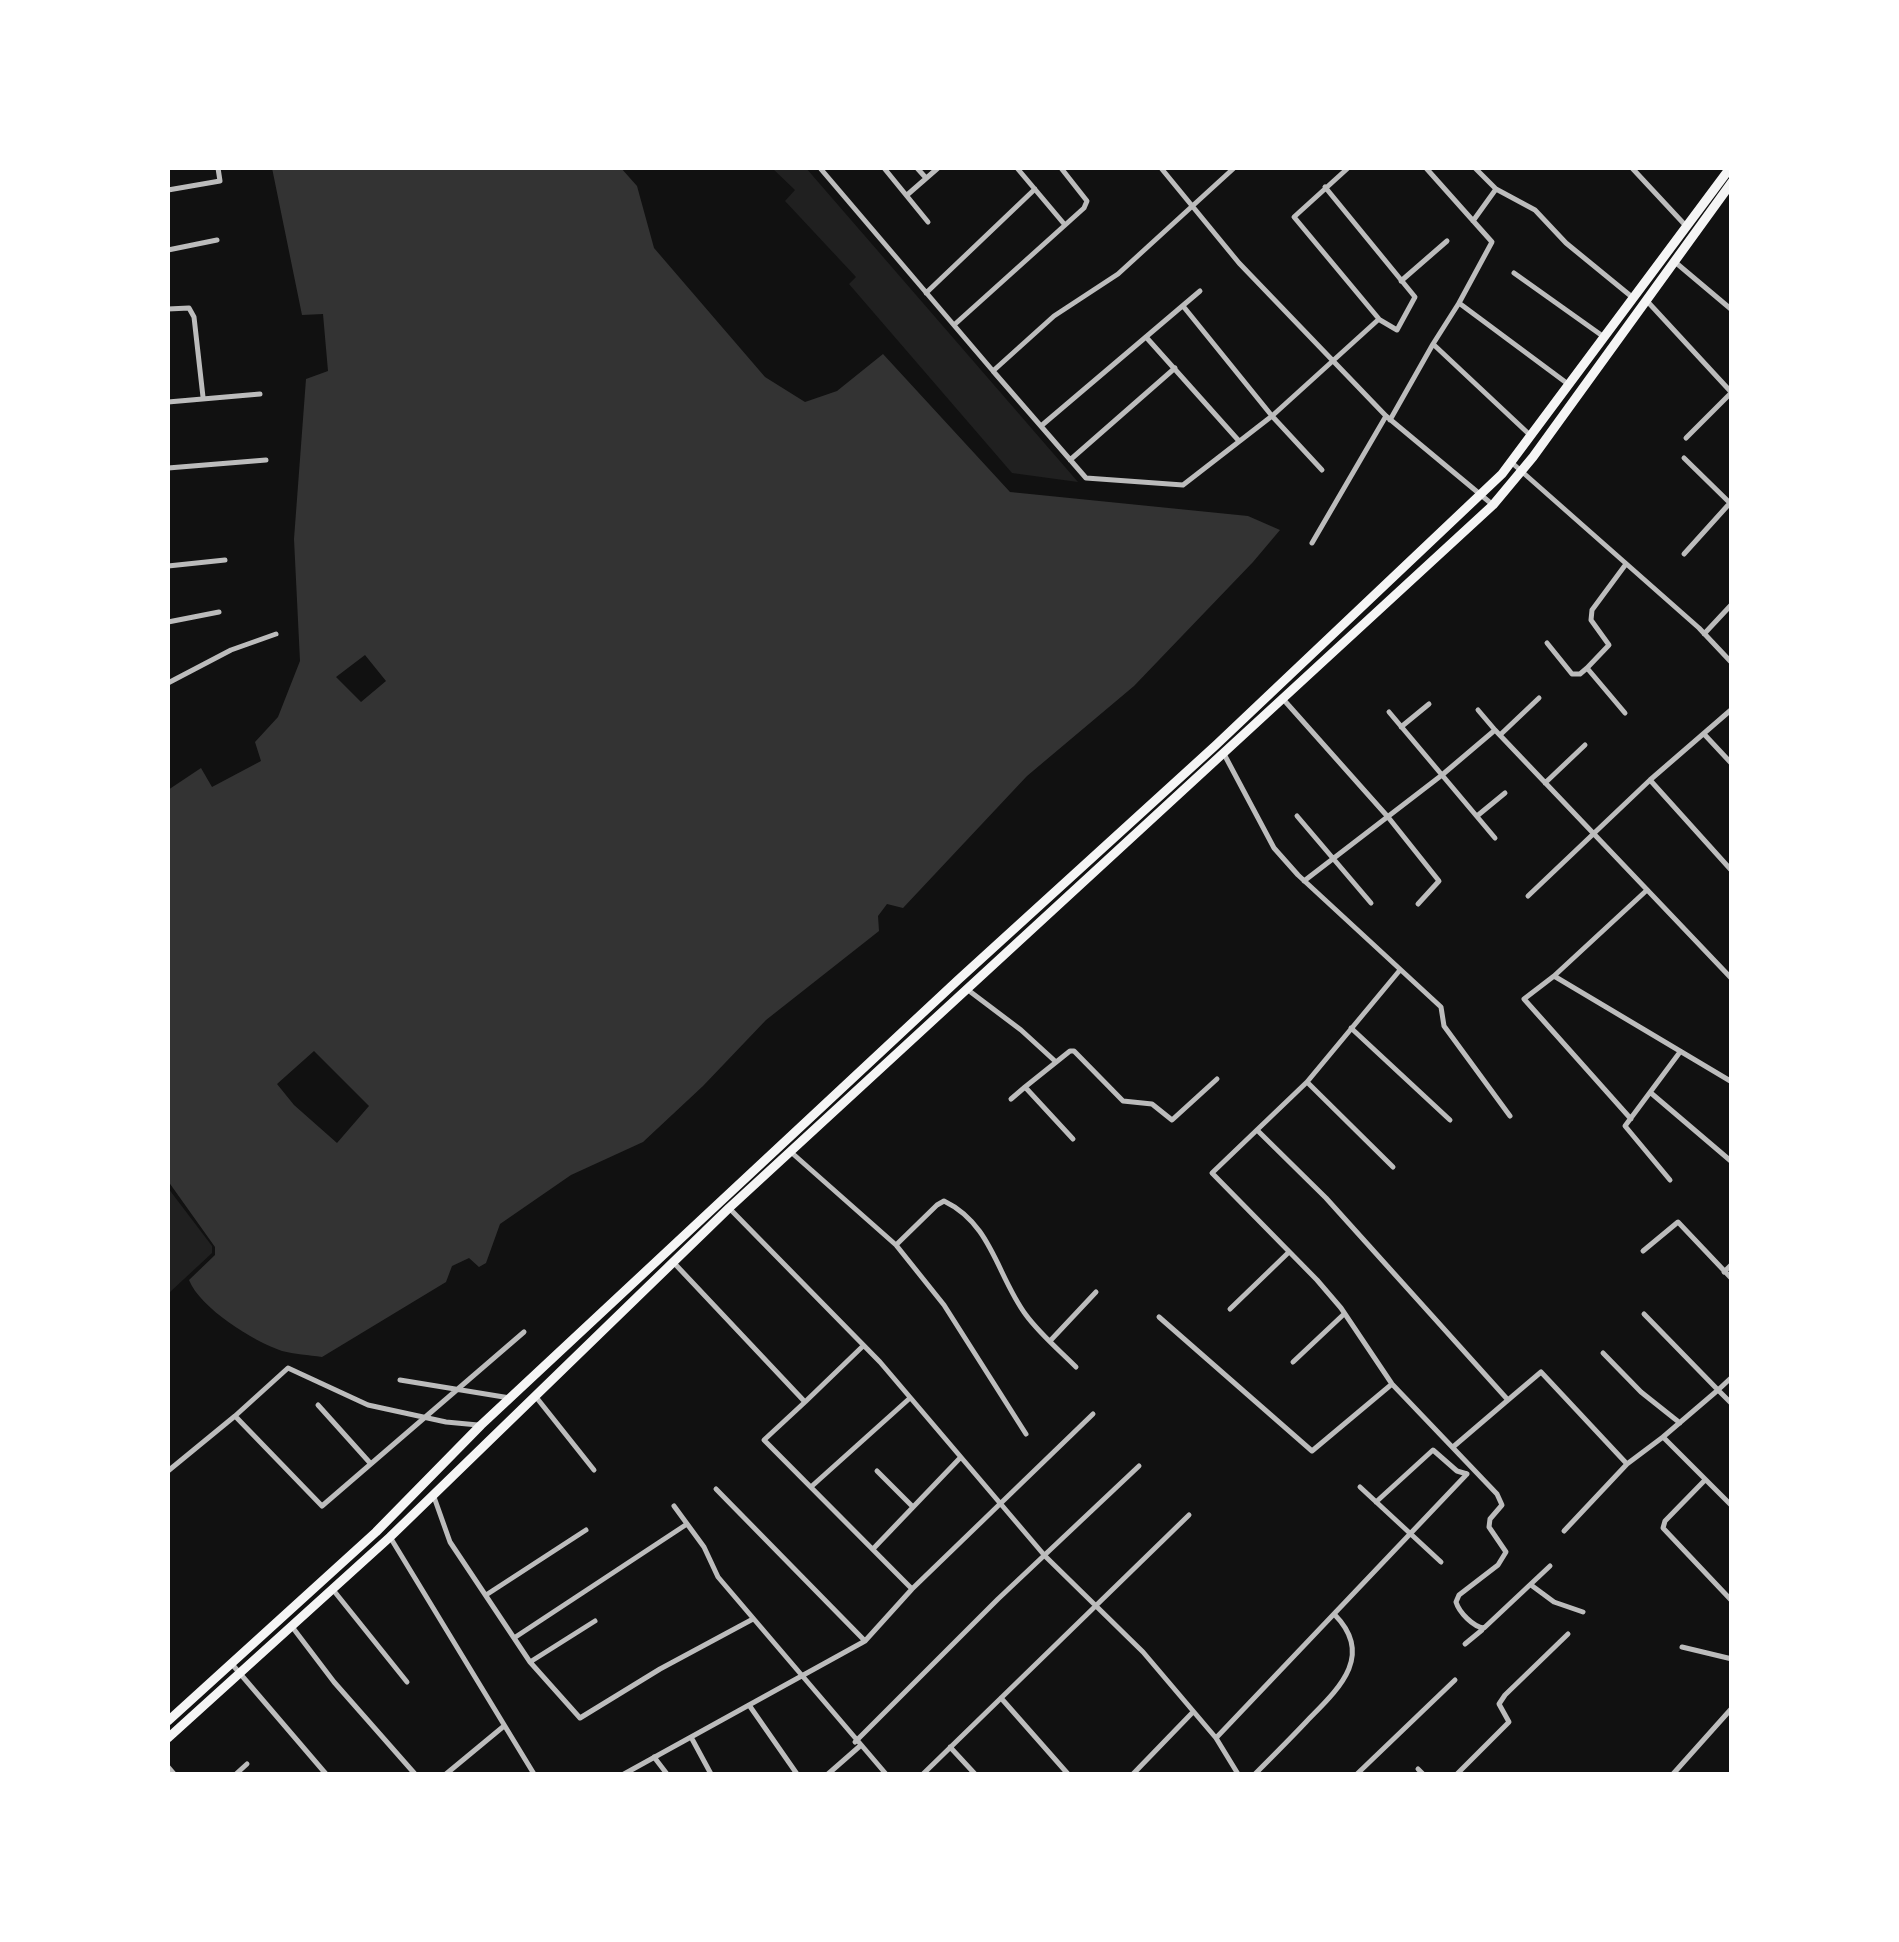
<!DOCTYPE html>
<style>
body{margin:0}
#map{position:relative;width:1899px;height:1942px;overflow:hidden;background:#111;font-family:Ubuntu,sans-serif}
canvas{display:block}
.frame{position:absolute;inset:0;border:170px solid #fff;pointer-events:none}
</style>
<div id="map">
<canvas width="1899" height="1942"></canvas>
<div class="frame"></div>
</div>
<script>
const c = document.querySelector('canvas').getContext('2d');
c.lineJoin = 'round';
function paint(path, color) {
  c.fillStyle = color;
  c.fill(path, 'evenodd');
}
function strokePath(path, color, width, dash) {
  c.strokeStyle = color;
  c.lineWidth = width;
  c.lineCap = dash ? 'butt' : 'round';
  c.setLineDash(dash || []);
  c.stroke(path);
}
const green = new Path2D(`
 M772,168H806L1078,482L1012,473L849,284L856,277L785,201L795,190Z
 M168,1188L212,1246V1253L170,1292Z`);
const water = new Path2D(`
 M272,168H621L637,186L654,248L765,377L805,402L837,391L883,354L1010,492L1248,516L1280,530L1253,562L1134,686L1027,776L903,908L887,904L878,916L879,931L766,1020L703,1086L643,1142L571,1175L500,1224L486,1263L479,1267L469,1258L452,1266L446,1282L322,1357C309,1355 294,1354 282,1351C253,1341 200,1308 189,1280L215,1255V1247L168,1181V790L201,768L212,787L261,761L255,742L278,717L300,661L294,539L306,379L328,371L323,314L302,315ZM365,655L386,681L361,702L336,677ZM314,1051L369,1106L337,1143L294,1105L277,1084Z`);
const minor = new Path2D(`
 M820,168L993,371L1054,316L1118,274L1234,168
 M884,168L928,222
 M917,168L926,178
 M1017,168L1065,225
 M1161,168L1239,263L1386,416L1493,505
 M1426,168L1492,242L1459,303
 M1632,168L1686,226
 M1325,187L1415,297L1397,330L1380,320
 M1496,189L1535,210L1566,243L1632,297
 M168,190L220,181L218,168
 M907,195L938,168
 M1473,221L1496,189L1475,168
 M168,250L217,240
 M1675,262L1732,310
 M1514,273L1604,337
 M1401,281L1447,241
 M926,293L1035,189
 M1647,301L1732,393
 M1183,306L1272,416L1322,470
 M168,309L189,308L194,317L203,397
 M954,325L1084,208L1087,201L1061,168
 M1146,337L1239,441
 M993,371L1086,478L1183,485L1272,416L1379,319L1294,217L1348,168
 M168,402L260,394
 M1390,420L1433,344
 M1041,426L1200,291
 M1531,436L1433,344L1459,303L1568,384
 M1686,438L1731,393
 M1684,458L1732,505
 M1070,460L1175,368
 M1511,462L1699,628L1732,663
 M168,468L266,460
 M1312,543L1386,416
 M1684,554L1730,503
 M168,566L225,560
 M168,622L219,612
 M1704,634L1732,604
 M1547,643L1572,674H1580L1587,668
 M168,683L231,650L276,634
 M1283,699L1388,817L1439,881L1418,904
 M1732,709L1650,780L1732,871
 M1478,710L1495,730
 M1389,712L1442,775L1495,730L1732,979
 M1625,713L1587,668L1609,645L1591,620L1592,610L1626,564
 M1401,727L1429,704
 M1704,734L1732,764
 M1500,735L1539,698
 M1224,754L1274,848L1298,875L1441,1007L1444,1026L1510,1116
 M1545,783L1585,745
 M1297,816L1371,903
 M1477,816L1505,793
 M1304,881L1442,775L1495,838
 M1647,890L1554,976L1732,1082
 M1528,896L1650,780
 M1400,970L1307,1082L1212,1173L1317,1280L1341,1308L1392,1384L1497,1494L1502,1505L1490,1519L1489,1527L1506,1552L1498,1565L1459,1595L1456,1602C1459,1612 1473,1627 1484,1628L1550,1566
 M1554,976L1524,999L1631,1119
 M968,990L1021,1030L1056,1062
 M1351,1028L1450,1120
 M1307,1082L1393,1167
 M1651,1093L1732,1162
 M1011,1099L1025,1087
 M1257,1130L1326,1198L1508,1400L1541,1372L1627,1464
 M1073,1139L1025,1087L1070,1051H1074L1123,1101L1152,1104L1172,1120L1217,1079
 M792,1153L896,1245L937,1205L944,1201C992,1224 997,1276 1026,1315C1040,1334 1059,1350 1076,1367
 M1670,1180L1625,1126L1680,1052
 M730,1209L880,1362L1045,1556L1143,1652L1216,1738L1238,1774
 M896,1245L944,1305L1026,1434
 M1643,1251L1678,1222L1732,1279
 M675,1264L805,1402L863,1346
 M1724,1272L1732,1264
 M1230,1309L1289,1252
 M1644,1314L1718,1390L1732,1377
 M1159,1317L1312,1451L1392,1384
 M1050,1341L1096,1292
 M1603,1353L1641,1392L1680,1423
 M1293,1362L1344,1314
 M400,1380L510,1398
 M536,1397L594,1470
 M805,1402L764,1440L912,1589
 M318,1405L371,1464
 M235,1416L288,1368L368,1405L446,1422L478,1425
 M1663,1437L1718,1390L1732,1404
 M1453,1447L1508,1400
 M168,1471L235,1416L322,1506L524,1332
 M877,1471L913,1507
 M1705,1480L1665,1521L1663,1528L1732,1601
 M812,1486L910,1398
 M1360,1487L1441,1562
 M716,1489L865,1641
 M434,1497L450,1542L530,1662L580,1718L660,1669L753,1619
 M1376,1502L1433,1450L1457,1471L1467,1474
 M674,1506L704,1547L718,1577L886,1774
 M1564,1531L1627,1464L1663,1437L1732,1506
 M390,1537L534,1774
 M873,1549L960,1458
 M1531,1585L1554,1602L1583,1612
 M334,1591L407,1682
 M486,1595L586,1530
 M293,1628L334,1682L415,1774
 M514,1638L687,1524
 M1465,1644L1482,1630
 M1682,1647L1732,1659
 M530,1662L595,1621
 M231,1663L326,1774
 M1001,1698L1068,1774
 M749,1705L797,1774
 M691,1737L711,1774
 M1216,1738L1467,1474
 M855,1742L998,1599L1139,1466
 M950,1747L975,1774
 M654,1757L667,1774
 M168,1767L174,1774
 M1418,1769L1423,1774
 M236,1774L247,1764
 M446,1774L504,1726
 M624,1774L865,1641L912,1589L1093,1414
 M828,1774L860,1746
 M923,1774L1189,1515
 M1133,1774L1192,1713
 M1255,1774C1272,1757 1289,1740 1306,1722C1336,1691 1376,1657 1335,1615
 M1357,1774L1455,1680
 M1457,1774L1509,1722L1499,1704L1505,1695L1568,1634
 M1673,1774L1732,1708`);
const primary = new Path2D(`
 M168,1721L376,1532L481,1425L958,980L1216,745L1502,474L1730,168
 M168,1738L390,1537L729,1208L1493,505L1533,457L1732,182`);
paint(green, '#202020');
paint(water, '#333');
strokePath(minor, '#bcbcbc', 5);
strokePath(primary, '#f5f5f5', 9);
</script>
